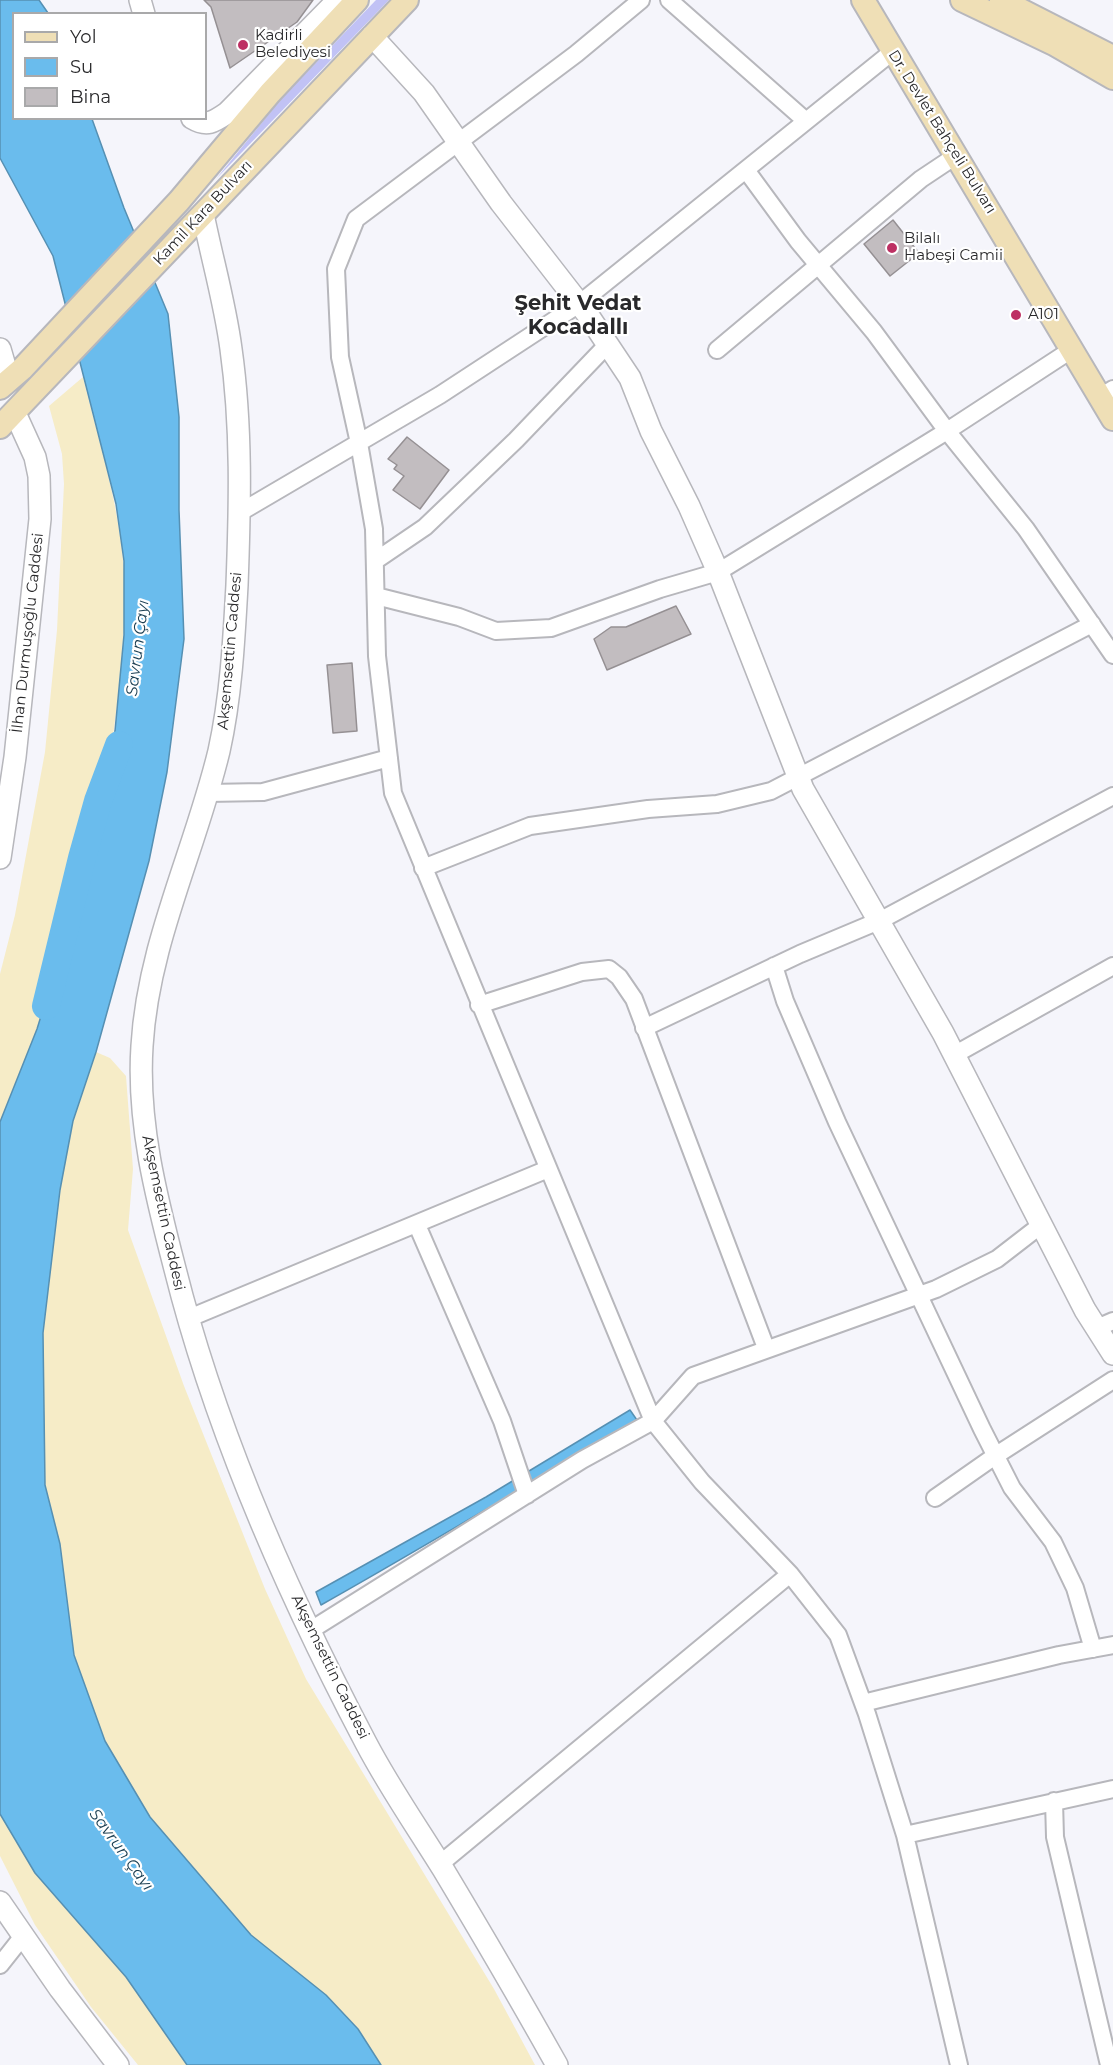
<!DOCTYPE html>
<meta charset="utf-8">
<style>
body{margin:0}
#map{position:relative;width:1113px;height:2065px;overflow:hidden;background:#f5f5fb;font-family:Montserrat,sans-serif}
canvas{display:block}
.legend{position:absolute;left:12px;top:12px;width:195px;height:108px;box-sizing:border-box;background:#fff;border:2px solid #a9a9aa;margin:0;padding:8px 10px;list-style:none;font-size:18px;color:#29292b}
.legend li{display:flex;align-items:center;gap:12px;height:30px}
.legend b{width:30px;border:2px solid #a9a9aa}
</style>
<div id="map">
<canvas width="1113" height="2065"></canvas>
<ul class="legend">
<li><b style="height:8px;background:#efdfb6"></b>Yol</li>
<li><b style="height:16px;background:#6abced"></b>Su</li>
<li><b style="height:16px;background:#c2bdc0"></b>Bina</li>
</ul>
</div>
<script>
const c = document.querySelector('canvas').getContext('2d');
c.lineJoin = 'round';
function paint(path, color) {
  c.fillStyle = color;
  c.fill(path, 'evenodd');
}
function strokePath(path, color, width, dash) {
  c.strokeStyle = color;
  c.lineWidth = width;
  c.lineCap = dash ? 'butt' : 'round';
  c.setLineDash(dash || []);
  c.stroke(path);
}
function label(font, color, halo, rows, align = 'center') {
  c.font = font + ' Montserrat,sans-serif';
  c.lineWidth = 4.5;
  c.setLineDash([]);
  c.textBaseline = 'middle';
  c.strokeStyle = halo;
  c.fillStyle = color;
  for (const [text, x, y, turn = 0] of rows) {
    c.save();
    c.translate(x, y);
    c.rotate((+turn || 0) * Math.PI / 180);
    c.textAlign = isNaN(turn) ? turn : align;
    if (halo) c.strokeText(text, 0, 0);
    c.fillText(text, 0, 0);
    c.restore();
  }
}
const green = new Path2D(`
 M376,0H389L216,179L281,99Z`);
const sand = new Path2D(`
 M83,377C98,438 117,497 123,559C128,600 123,644 119,685C108,803 77,918 37,1029C25,1060 12,1090 0,1122V974L15,915L45,752L57,630L64,484L62,454L49,406Z
 M96,1052L110,1058L126,1076L133,1169L128,1230L184,1386L265,1589L306,1679L494,1989L535,2065H381L358,2028L326,1995L251,1935L150,1817L105,1741L74,1655L60,1544L45,1485L43,1333L60,1190L73,1121Z
 M0,1814L35,1873L126,1977L187,2065H138L91,2007L35,1925L0,1856Z`);
const water = new Path2D(`
 M0,0H39L48,13L14,14V118L92,119L124,208L168,314L179,417V510L184,639L167,772L149,861L96,1052L73,1121L60,1190L43,1333L45,1485L60,1544L74,1655L105,1741L150,1817L251,1935L326,1995L358,2029L381,2065H187L126,1977L35,1873L0,1814V1122L37,1029L80,890L101,810L115,731L124,635V561L116,504L53,256L0,158Z
 M630,1410L639,1423C531,1481 428,1545 321,1605L316,1592L486,1497Z`);
const river = new Path2D(`
 M46,1006L82,858L98,801L119,745`);
const building = new Path2D(`
 M204,0H313L297,22L230,68L211,7Z
 M893,220L919,253L890,276L864,244Z
 M407,437L449,470L420,509L393,490L404,476L394,469L397,465L388,459Z
 M676,606L691,634L607,670L594,639L611,627H626Z
 M352,663L357,731L333,733L327,665Z`);
const minor = new Path2D(`
 M641,0L576,54L356,219L336,269L340,357L359,443L374,529L377,656L393,793L653,1421L702,1482L790,1574L838,1635L867,1714L905,1835L959,2065
 M669,0L806,121
 M746,170L798,241L874,332L947,431L1026,529L1113,655
 M717,350L921,179L957,155
 M1100,397L1113,389
 M239,513L440,395L579,304L892,52
 M375,561L425,527L516,440L608,344
 M376,596L459,617L496,631L551,628L660,589L718,572L947,431L1071,350
 M208,793L263,792L389,758
 M423,868L530,826L648,809L717,804L771,791L1092,624
 M774,966L785,1001L837,1122L982,1429L1012,1488L1053,1542L1075,1588L1093,1649
 M479,1005L582,972L609,969L619,977L634,999L766,1348
 M644,1028L800,954L881,920L1113,796
 M954,1055L1113,966
 M417,1225L502,1421L527,1495
 M187,1319L548,1169
 M1097,1328L1113,1321
 M935,1498L995,1456L1113,1380
 M311,1630L582,1460L653,1421L693,1376L936,1289L997,1259L1041,1225
 M863,1703L1059,1655L1113,1645
 M1054,1801L1055,1837L1109,2065
 M905,1835L1113,1789
 M440,1864L790,1574
 M0,1965L23,1936`);
const tertiary = new Path2D(`
 M140,0L144,14
 M372,36L424,93L501,203L588,315L630,378L651,431L689,506L718,572L803,789L943,1033L1085,1310L1113,1354
 M192,118C207,127 214,122 227,113L338,0
 M203,214C212,259 225,303 231,349C242,427 240,506 237,585C234,640 231,697 219,751C195,851 148,943 142,1046C137,1122 156,1196 175,1269C216,1433 287,1593 366,1743C389,1787 417,1827 443,1869C482,1934 520,1999 557,2065
 M0,349L9,380
 M0,858L15,757L40,519L39,476L35,457L15,413
 M0,1902L60,1989L118,2065`);
const secondary = new Path2D(`
 M863,0L1113,419
 M962,0L1054,44L1113,78
 M1001,0L1113,57
 M0,388L22,369L179,201L270,93L357,0
 M0,427L407,0`);
const markers = [
 [243,45,6,"#bd3063"],
 [892,248,6,"#bd3063"],
 [1016,315,6,"#bd3063"]
];
const poiNames = [
 ["Kadirli",255,36],
 ["Belediyesi",255,53],
 ["Bilalı",904,239],
 ["Habeşi Camii",904,256],
 ["A101",1028,315]
];
const streetNames = [
 ["Dr. Devlet Bahçeli Bulvarı",942,132,58],
 ["Kamil Kara Bulvarı",203,213,-47],
 ["İlhan Durmuşoğlu Caddesi",28,633,-84],
 ["Akşemsettin Caddesi",230,651,-85],
 ["Akşemsettin Caddesi",163,1213,78],
 ["Akşemsettin Caddesi",330,1667,64]
];
const waterNames = [
 ["Savrun Çayı",138,648,-83],
 ["Savrun Çayı",121,1850,54]
];
const districtNames = [
 ["Şehit Vedat",578,304],
 ["Kocadallı",578,328]
];
paint(green, '#c1c2f5');
paint(sand, '#f6ecc7');
paint(water, '#6abced');
strokePath(water, '#5690b3', 1.5);
strokePath(river, '#6abced', 28);
paint(building, '#c2bdc0');
strokePath(building, '#959093', 1.5);
strokePath(minor, '#b7b7bc', 20);
strokePath(tertiary, '#b7b7bc', 24);
strokePath(secondary, '#b7b7bc', 26);
strokePath(minor, '#fff', 16);
strokePath(tertiary, '#fff', 21);
strokePath(secondary, '#efdfb6', 22);
for (const [x, y, r, color] of markers) {
  const dot = new Path2D();
  dot.arc(x, y, r, 0, 2 * Math.PI);
  c.fillStyle = color;
  c.fill(dot);
  strokePath(dot, '#fff', 2);
}
label('15px', '#29292b', '#fff', poiNames, 'left');
label('15px', '#29292b', '#fff', streetNames);
label('italic 16px', '#183c50', '#fff', waterNames);
label('bold 21px', '#29292b', '#fff', districtNames);
</script>
